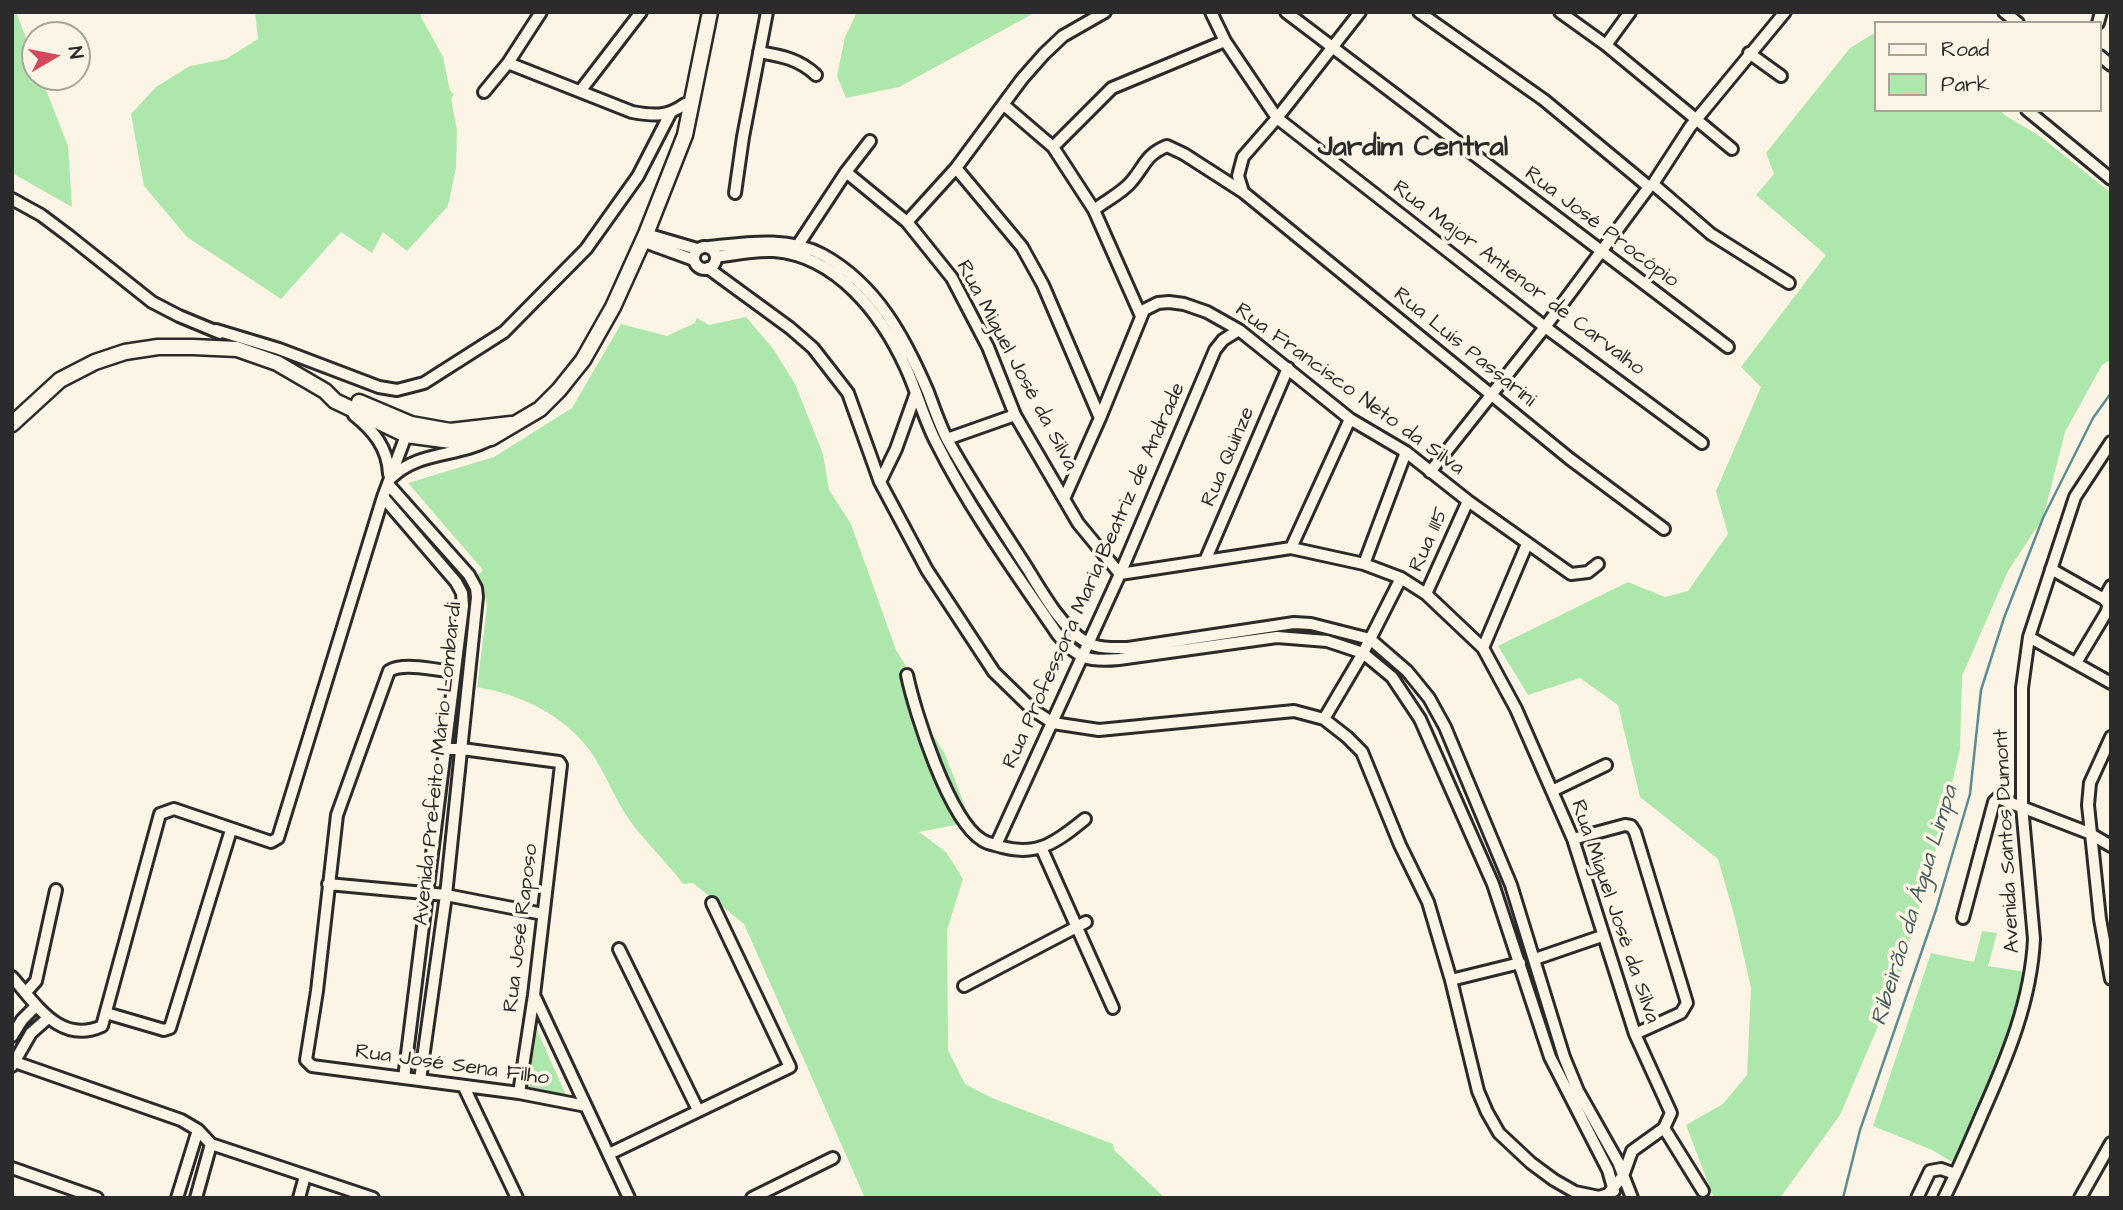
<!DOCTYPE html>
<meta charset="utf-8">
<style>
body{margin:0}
#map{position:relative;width:2123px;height:1210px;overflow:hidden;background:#fcf5e5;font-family:"Architects Daughter",sans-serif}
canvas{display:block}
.frame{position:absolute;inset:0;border:14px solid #2b2b2b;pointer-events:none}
.legend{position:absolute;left:1874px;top:21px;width:228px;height:91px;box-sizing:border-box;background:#fcf5e5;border:2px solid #a8a49b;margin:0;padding:9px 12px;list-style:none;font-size:21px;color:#2b2b2b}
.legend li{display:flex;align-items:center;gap:14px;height:35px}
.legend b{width:35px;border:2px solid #a8a49b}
.north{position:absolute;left:21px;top:21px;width:70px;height:70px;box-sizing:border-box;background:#fcf5e5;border:2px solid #a8a49b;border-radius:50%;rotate:80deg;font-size:19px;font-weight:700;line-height:28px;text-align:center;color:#2b2b2b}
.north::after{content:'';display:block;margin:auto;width:24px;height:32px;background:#d1495b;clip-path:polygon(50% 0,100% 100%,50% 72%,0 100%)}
</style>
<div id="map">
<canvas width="2123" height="1210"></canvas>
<div class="frame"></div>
<ul class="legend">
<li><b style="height:9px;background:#fcf5e5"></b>Road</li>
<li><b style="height:19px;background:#aee7ab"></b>Park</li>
</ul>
<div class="north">N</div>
</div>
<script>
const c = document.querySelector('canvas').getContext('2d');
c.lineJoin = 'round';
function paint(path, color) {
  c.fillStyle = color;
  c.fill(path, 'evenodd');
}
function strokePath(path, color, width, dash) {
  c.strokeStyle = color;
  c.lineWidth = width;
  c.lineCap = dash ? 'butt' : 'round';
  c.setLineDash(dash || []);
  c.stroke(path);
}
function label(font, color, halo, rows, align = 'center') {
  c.font = font + ' "Architects Daughter",sans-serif';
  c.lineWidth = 7;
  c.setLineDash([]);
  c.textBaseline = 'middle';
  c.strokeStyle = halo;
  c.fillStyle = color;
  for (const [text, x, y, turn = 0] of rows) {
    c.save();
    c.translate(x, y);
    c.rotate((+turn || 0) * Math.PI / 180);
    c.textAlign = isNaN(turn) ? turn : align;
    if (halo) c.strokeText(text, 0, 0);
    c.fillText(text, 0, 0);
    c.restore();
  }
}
const green = new Path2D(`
 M12,12H16L35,61V77H41L68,146L72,207L12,173Z
 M255,12H421V17L443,57L450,91L454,94L451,99L457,130L456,167L448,206L407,251L383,232L372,253L341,232L281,299L187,237L144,186L131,114L156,87L190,66L226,59L258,39Z
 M857,12H1036L899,87L846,98L837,76L845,37Z
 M1876,32V110H2002L2003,114L2041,137L2111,193V360L2102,365L2065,432L2043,518L2008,571L1962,676L1960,749L1943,823L1900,975L1840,1115L1780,1198H1711L1713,1196L1686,1125L1723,1104L1747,1075L1751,988L1735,918L1718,859L1640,797L1618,705L1580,678L1528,695L1498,646L1628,582L1665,597L1688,591L1728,534L1716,491L1761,387L1741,367L1826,255L1756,195L1774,174L1766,153L1850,48Z
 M746,317L774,350L795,384L823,454L829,490L851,524L896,650L917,684L924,720L945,754L971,822L919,832L946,852L963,879L947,930L948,1050L965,1084L992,1098L1113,1144L1114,1150L1165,1198H865L744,924L693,883L683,884C666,860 644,842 628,818C614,797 605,773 591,752C564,715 522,695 477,687L487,607L484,588L478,575L483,570L408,483L494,457L572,408L621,324L667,336L695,323L697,318L709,325Z
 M1982,931L1997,933L1988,966L2026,972L2002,1054L1954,1163L1932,1150L1873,1126L1931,953L1974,962Z
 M537,1030L566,1095L528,1088Z`);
const stream = new Path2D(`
 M1843,1198L1860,1130L1936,910L1970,794L1981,690L2004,618L2043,518L2093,418L2111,393`);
const minor = new Path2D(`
 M1211,12L1225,41L1277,118L1545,327L1702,443
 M1286,12L1728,347
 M1419,12L1544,100L1649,187
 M1560,12L1606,45L1732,149
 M2004,12L2018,23
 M2098,23L2101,12
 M1606,45L1630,12
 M759,52C782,56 799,59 816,75
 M1749,53L1781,76
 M2100,56L2111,65
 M508,63L632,112C654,116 667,117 685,104L689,114
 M581,90L641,12
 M484,92L508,63L541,12
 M1004,105L1053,147L1094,210L1141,316
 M2027,110L2111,179
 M1053,147L1112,88L1225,41
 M956,168L1022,247L1043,285L1100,418
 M846,172L907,222L952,278L988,347L1015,415L1078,523L1120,574L1291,548L1364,564L1401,578L1426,594L1483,648L1516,709L1573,839L1635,1034L1671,1113L1664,1128L1703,1191
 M1653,184L1711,234L1789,283
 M1243,192L1238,176L1243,157L1277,118L1360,12
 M735,193L743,137L767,12
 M12,199L41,215L69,236L152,302L179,316L220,333
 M1094,210C1105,201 1122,193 1131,182C1145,166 1145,155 1167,146L1184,154L1243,192L1570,459L1664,529
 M907,222L956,168L1022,79L1044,54L1063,36L1105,12
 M646,234L697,249
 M642,241L694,260
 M798,245L846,172L870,141
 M709,247C747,243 788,236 823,255C877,285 905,338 928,392C934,408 940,426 948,441C972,484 1000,526 1027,568C1041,591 1062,628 1086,642C1098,649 1114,648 1128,648L1294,623L1311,624L1370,639L1407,671L1429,698L1445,727L1511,885L1564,1057L1578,1091L1618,1162L1632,1198
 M694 258a11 11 0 1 1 22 0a11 11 0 1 1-22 0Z
 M716,257C734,254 755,250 774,251C837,256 882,315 906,368C917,392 924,419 936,442C970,510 1015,572 1058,635C1078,659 1088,662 1119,659L1277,637L1327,641L1363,653L1392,677L1420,719L1493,884L1550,1057L1608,1170L1614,1191
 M708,268L790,328L813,348L848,393L880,482L927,570L994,672L1033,710L1053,723L1099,730L1294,711L1324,719L1347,737L1362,752L1400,845L1428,902L1451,980L1478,1091L1487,1112L1499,1133L1531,1163L1554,1180L1575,1192L1599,1197L1608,1194L1623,1176L1632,1151L1664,1128
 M216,330L279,349L379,387L397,390L424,383L504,332L586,249L638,176L670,114
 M354,415C373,430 388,448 389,474
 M947,439L1015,415
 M1430,472L1545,327L1649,187L1653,184L1690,127L1785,12
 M391,478C418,451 457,457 489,440
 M880,482L896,449L916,393
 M388,484L469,575L476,588L477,597L446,895L420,1080
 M383,497L456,582L462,593L463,606L404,1078
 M1064,499L1100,418L1144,310L1158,303L1169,302L1184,304L1207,312L1239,330L1350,419L1406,452L1468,501L1571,574L1588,572L1598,564
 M1291,548L1350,419
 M1205,561L1288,368
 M1364,564L1406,452
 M2051,569L2104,599
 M1426,594L1468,501
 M2029,637L2111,683
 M1483,648L1527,544
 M2076,663L2106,613L2109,605L2104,599L2111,586
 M454,672C437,670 403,662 389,671L337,815L317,991L306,1060L312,1066L519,1093L586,1106
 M907,675C915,713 949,820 982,840C988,844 996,845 1002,847C1038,857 1058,841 1085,819
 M1324,719L1363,653L1401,578
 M2111,737L2090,783L2088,805L2100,919L2111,979
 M444,749H462L559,762L561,765L534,995L519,1093
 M1552,791L1606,765
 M1573,839L1625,825L1631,826L1635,832L1687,1003L1681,1013L1635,1034
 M996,845L1120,574L1215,350L1223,340L1239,330
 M1041,847L1113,1008
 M328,884L446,895L543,914
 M1963,918L1994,802L1998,798L2089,833L2111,846
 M619,949L698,1110
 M1535,959L1602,936
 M12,977C36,1004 60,1045 102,1026L160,814L174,809L271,842L278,838L383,497L408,430
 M1451,980L1520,963
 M964,986L1086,922
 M26,992L36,981L56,890
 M534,995L629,1198
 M106,1013L164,1030L170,1028L231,830
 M12,1036L22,1020L36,1006
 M12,1061L181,1120L198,1130L211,1144L373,1198
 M12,1066L31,1033L48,1018
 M464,1087L517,1198
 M609,1154L790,1067L712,903
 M12,1168L97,1198
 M177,1198L198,1130
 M196,1198L211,1144
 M299,1198L305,1176
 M752,1198L833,1158
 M1917,1198L1930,1171L1941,1169L1955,1174
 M1944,1198C1958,1170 1970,1142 1982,1114C2007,1058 2031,1001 2034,939L2022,806V688L2029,637L2075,497L2111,442
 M2080,1198L2111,1143`);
const major = new Path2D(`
 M359,402L411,424L450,431L511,424
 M12,424L60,380L95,362L125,352L158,347H193L237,349L277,363L325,391L335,401L406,435L451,441L491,438L540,409L559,390L583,360L613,307L646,234L685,135L710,12`);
const streetNames = [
 ["Rua José Procópio",1601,228,37],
 ["Rua Major Antenor de Carvalho",1518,279,37],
 ["Rua Luís Passarini",1464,348,39],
 ["Rua Miguel José da Silva",1016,366,62],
 ["Rua Francisco Neto da Silva",1349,390,36],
 ["Rua Quinze",1229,457,-67],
 ["Rua 1115",1430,540,-66],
 ["Rua Professora Maria Beatriz de Andrade",1095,576,-66],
 ["Avenida Prefeito Mário Lombardi",439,764,-84],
 ["Avenida Santos Dumont",2008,841,-93],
 ["Rua Miguel José da Silva",1614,912,71],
 ["Rua José Raposo",522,928,-83],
 ["Rua José Sena Filho",452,1066,8]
];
const waterNames = [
 ["Ribeirão da Água Limpa",1916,906,-73]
];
const districtNames = [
 ["Jardim Central",1413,149]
];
paint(green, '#aee7ab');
strokePath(stream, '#5d8d92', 2.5);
strokePath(minor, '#2b2b2b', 16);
strokePath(major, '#2b2b2b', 19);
strokePath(minor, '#fcf5e5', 10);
strokePath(major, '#fcf5e5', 14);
label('21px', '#2b2b2b', '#fcf5e5', streetNames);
label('italic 23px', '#445c5f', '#fcf5e5', waterNames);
label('bold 28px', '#2b2b2b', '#fcf5e5', districtNames);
</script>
